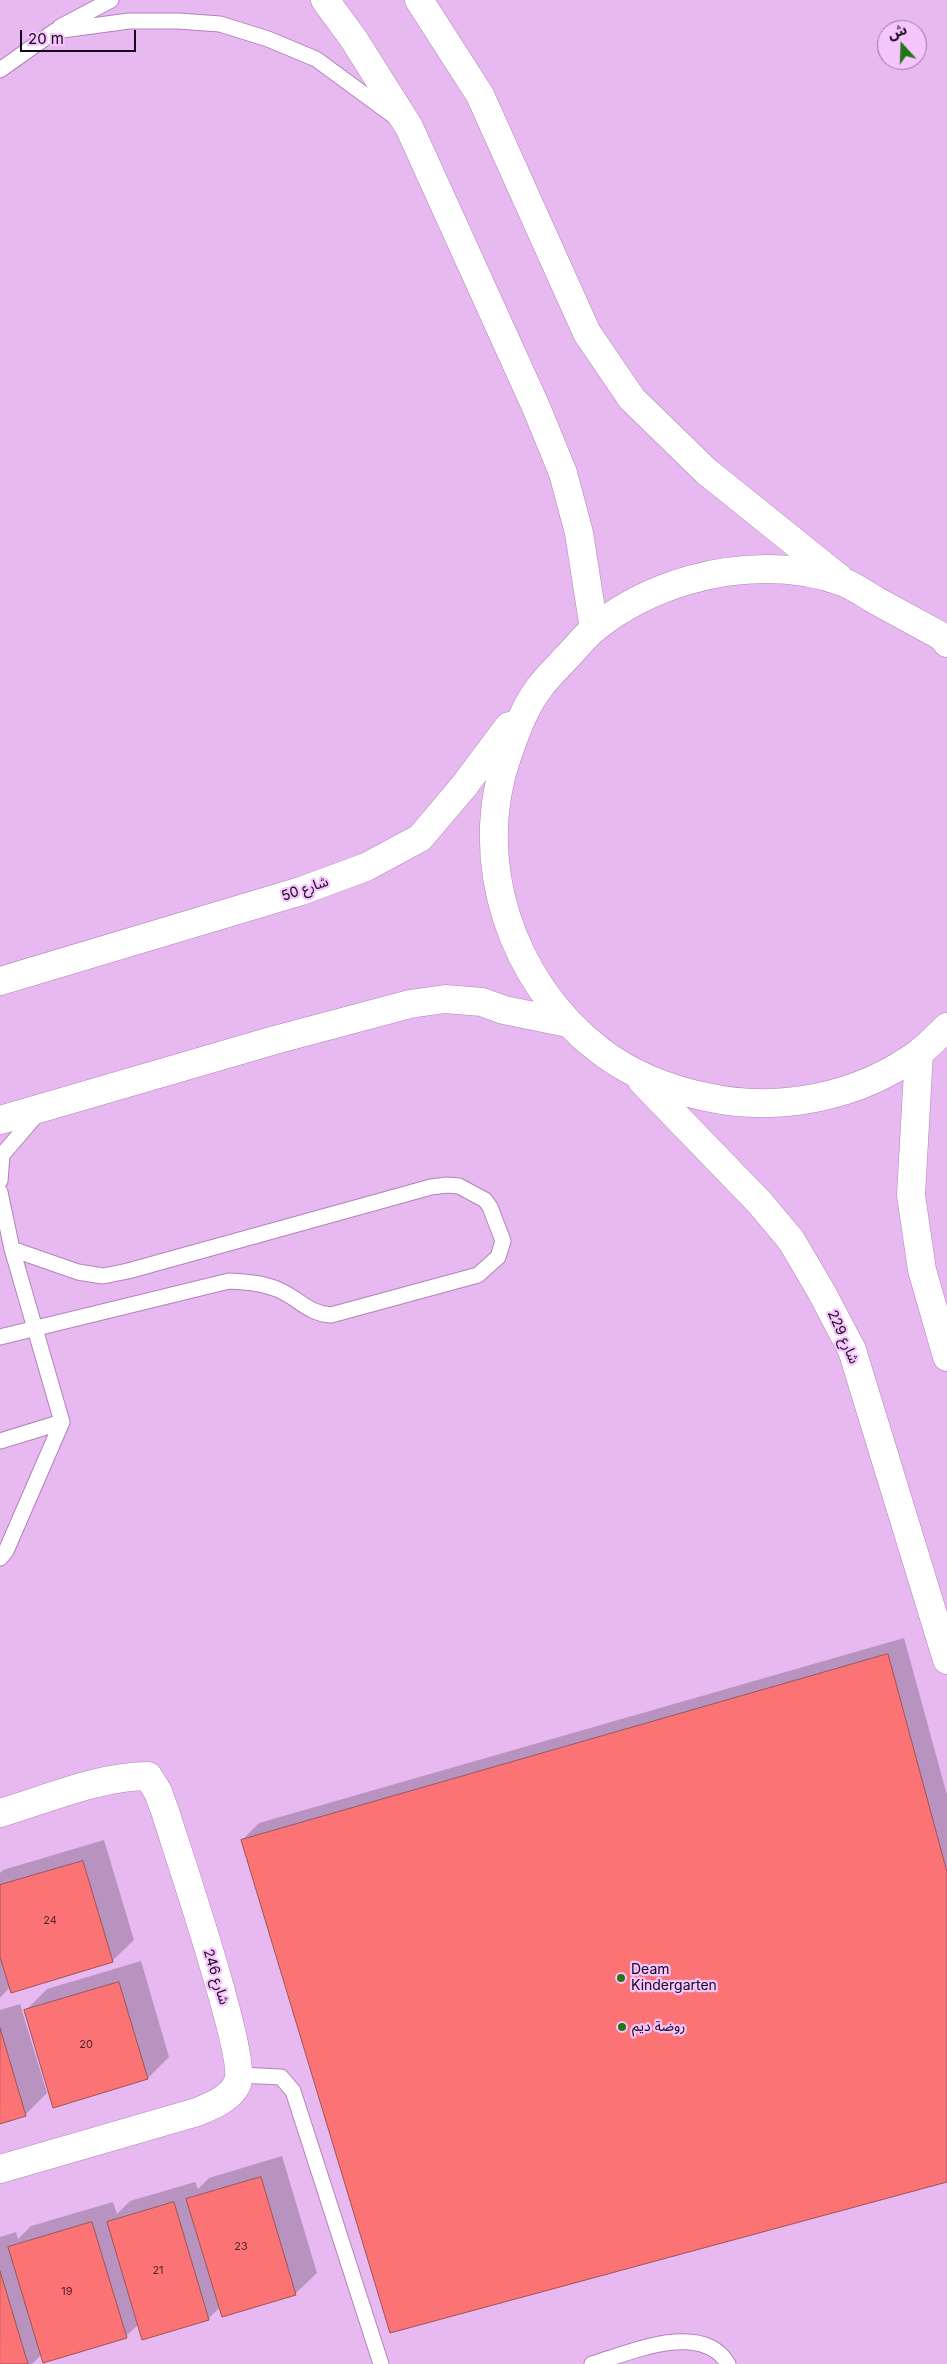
<!DOCTYPE html>
<meta charset="utf-8">
<style>
body{margin:0}
#map{position:relative;width:947px;height:2364px;overflow:hidden;background:#e8b8f0;font-family:Inter,"Noto Sans Arabic",sans-serif}
canvas{display:block}
.north{position:absolute;left:877px;top:20px;width:50px;height:50px;box-sizing:border-box;background:#f5c5fe;border:1px solid #9c79a3;border-radius:50%;rotate:340deg;font-size:14px;font-weight:700;line-height:20px;text-align:center;color:#17071a}
.north::after{content:'';display:block;margin:auto;width:18px;height:22px;background:#26741a;clip-path:polygon(50% 0,100% 100%,50% 72%,0 100%)}
.scale{position:absolute;left:20px;top:30px;width:116px;height:22px;box-sizing:border-box;border:2px solid #17071a;border-top:0;padding-left:6px;font-size:15px;line-height:18px;white-space:nowrap;color:#17071a;-webkit-text-stroke:4px #f5c5fe;paint-order:stroke}
</style>
<div id="map">
<canvas width="947" height="2364"></canvas>
<div class="north">ش</div>
<div class="scale">20 m</div>
</div>
<script>
const c = document.querySelector('canvas').getContext('2d');
c.lineJoin = 'round';
function paint(path, color) {
  c.fillStyle = color;
  c.fill(path, 'evenodd');
}
function strokePath(path, color, width, dash) {
  c.strokeStyle = color;
  c.lineWidth = width;
  c.lineCap = dash ? 'butt' : 'round';
  c.setLineDash(dash || []);
  c.stroke(path);
}
function label(font, color, halo, rows, align = 'center') {
  c.font = font + ' Inter,"Noto Sans Arabic",sans-serif';
  c.lineWidth = 4.5;
  c.setLineDash([]);
  c.textBaseline = 'middle';
  c.strokeStyle = halo;
  c.fillStyle = color;
  for (const [text, x, y, turn = 0] of rows) {
    c.save();
    c.translate(x, y);
    c.rotate((+turn || 0) * Math.PI / 180);
    c.textAlign = isNaN(turn) ? turn : align;
    if (halo) c.strokeText(text, 0, 0);
    c.fillText(text, 0, 0);
    c.restore();
  }
}
const shadow = new Path2D(`
 M904,1638L947,1795V2180L242,1840L259,1823Z
 M104,1840L134,1940L112,1961L10,1987L0,1998V1873L3,1870Z
 M141,1961L169,2057L148,2078L25,2011L47,1989Z
 M20,2004L47,2093L25,2115L0,2122V2010Z
 M282,2156L317,2273L295,2294L220,2307L208,2319L139,2324L126,2336L42,2354L32,2364H0V2237L16,2232L18,2239L31,2226L113,2202L117,2214L130,2201L195,2182L198,2189L209,2178Z`);
const building = new Path2D(`
 M888,1654L947,1872V2182L390,2333L241,1840Z
 M83,1861L113,1962L11,1993L0,1957V1885Z
 M119,1982L148,2079L53,2108L24,2010Z
 M0,2028L26,2116L0,2124Z
 M261,2177L296,2295L222,2317L186,2199Z
 M174,2202L209,2320L142,2340L107,2222Z
 M92,2222L127,2338L43,2363L8,2247Z
 M0,2271L28,2364H0Z`);
const lane = new Path2D(`
 M60,27L111,0
 M0,70L55,31L129,21H178L220,24L268,39L316,59L395,117
 M0,1181L2,1155L38,1113
 M0,1192L12,1249L62,1422L6,1551L0,1558
 M0,1337L229,1281C247,1282 263,1283 279,1290C298,1298 309,1314 331,1315L478,1275L498,1257L503,1241L490,1207L485,1200L459,1186L447,1185L431,1187L128,1271L103,1276L78,1272L12,1249
 M0,1441L62,1422
 M238,2075L281,2077L293,2091L381,2364
 M592,2364C629,2353 702,2320 728,2364`);
const street = new Path2D(`
 M0,1813C47,1799 100,1776 148,1776L158,1792L165,1811C177,1850 249,2060 237,2084C230,2099 211,2106 197,2112L0,2169`);
const secondary = new Path2D(`
 M325,0L353,38L409,127L536,407L563,473L579,533L594,629
 M419,0L480,95L587,333L632,399L706,471L839,578
 M947,643L941,636C919,624 897,612 875,600C865,594 854,586 843,582C794,564 738,566 689,580C655,590 622,606 595,628C584,637 575,649 565,659C557,668 547,677 540,687C525,706 516,731 508,754C470,860 511,982 599,1050C630,1074 668,1089 706,1097C779,1113 859,1097 919,1053C929,1045 938,1036 947,1027
 M0,981L301,891L366,867L420,838L464,786L509,726
 M919,1053L911,1195L922,1270L947,1357
 M642,1081L760,1203L791,1240L821,1291L852,1350L947,1660
 M0,1120L275,1040L410,1004L445,999L482,1002L504,1010L568,1023`);
const markers = [
 [621,1978,5,"#26741a"],
 [622,2027,5,"#26741a"]
];
const numberNames = [
 ["24",50,1921],
 ["20",86,2045],
 ["23",241,2247],
 ["21",158,2271],
 ["19",67,2292]
];
const streetNames = [
 ["شارع 50",305,889,-19],
 ["شارع 229",843,1337,66],
 ["شارع 246",216,1977,73]
];
const poiNames = [
 ["Deam",631,1970],
 ["Kindergarten",631,1986],
 ["روضة ديم",632,2027]
];
paint(shadow, '#0003');
paint(building, '#fc7375');
strokePath(building, '#9a5554', 1);
strokePath(lane, '#b184b9', 17);
strokePath(street, '#b184b9', 29);
strokePath(secondary, '#b184b9', 29);
strokePath(lane, '#fff', 15);
strokePath(street, '#fff', 28);
strokePath(secondary, '#fff', 28);
for (const [x, y, r, color] of markers) {
  const dot = new Path2D();
  dot.arc(x, y, r, 0, 2 * Math.PI);
  c.fillStyle = color;
  c.fill(dot);
  strokePath(dot, '#f5c5fe', 2);
}
label('11px', '#502231', null, numberNames);
label('14px', '#17071a', '#f5c5fe', streetNames);
label('14px', '#17071a', '#f5c5fe', poiNames, 'left');
</script>
